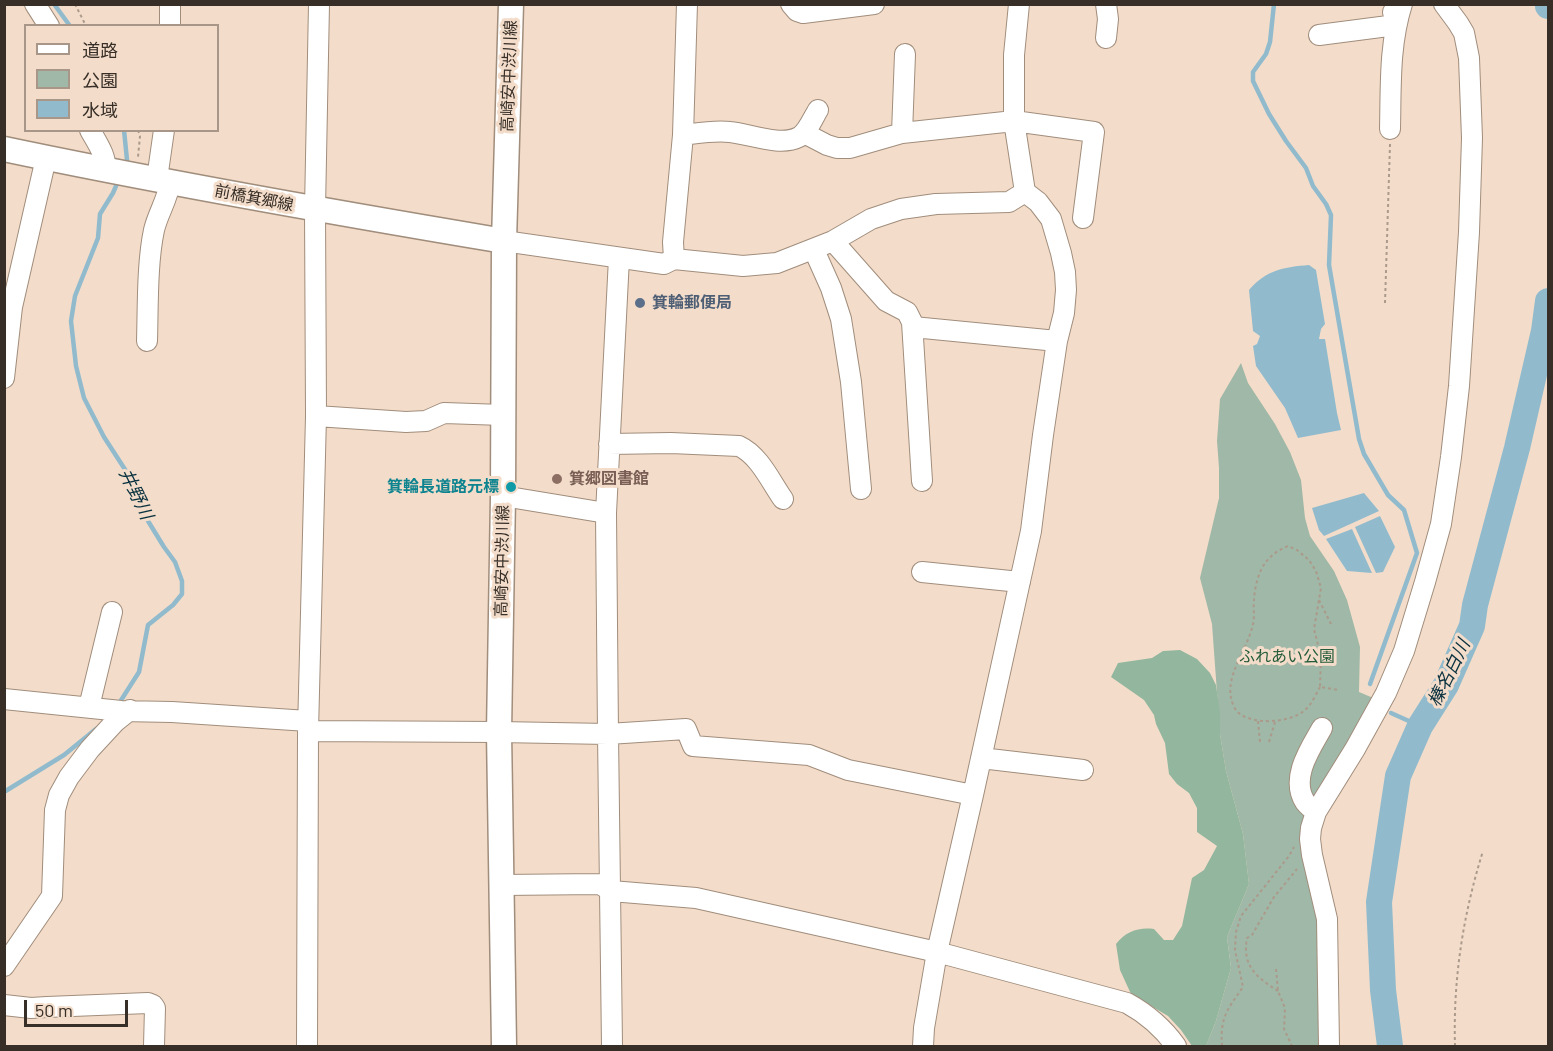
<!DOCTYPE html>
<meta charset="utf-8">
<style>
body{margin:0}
#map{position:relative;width:1553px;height:1051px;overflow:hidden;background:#f3ddca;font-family:Barlow,"Noto Sans JP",sans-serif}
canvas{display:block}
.frame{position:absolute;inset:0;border:6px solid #372e27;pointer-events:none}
.legend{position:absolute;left:24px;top:24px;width:195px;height:108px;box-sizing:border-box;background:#f3ddca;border:2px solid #a89789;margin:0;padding:8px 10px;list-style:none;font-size:18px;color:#372e27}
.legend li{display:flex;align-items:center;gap:12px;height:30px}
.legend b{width:30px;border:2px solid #a89789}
.scale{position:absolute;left:24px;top:1000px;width:104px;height:27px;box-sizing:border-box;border:3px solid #372e27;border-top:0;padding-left:8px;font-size:18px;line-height:21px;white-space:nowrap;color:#372e27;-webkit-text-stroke:4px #f3ddca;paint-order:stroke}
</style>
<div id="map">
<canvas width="1553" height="1051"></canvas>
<div class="frame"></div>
<ul class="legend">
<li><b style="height:8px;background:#fff"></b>道路</li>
<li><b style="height:16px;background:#a0b8a7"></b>公園</li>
<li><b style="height:16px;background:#91bbcd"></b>水域</li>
</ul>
<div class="scale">50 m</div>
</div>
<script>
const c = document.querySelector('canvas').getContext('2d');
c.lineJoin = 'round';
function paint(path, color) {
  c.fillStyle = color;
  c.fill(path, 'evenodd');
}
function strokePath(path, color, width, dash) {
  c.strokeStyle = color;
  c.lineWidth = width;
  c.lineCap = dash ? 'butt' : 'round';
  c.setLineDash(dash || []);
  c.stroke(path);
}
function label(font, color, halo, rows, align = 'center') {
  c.font = font + ' Barlow,"Noto Sans JP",sans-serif';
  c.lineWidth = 6;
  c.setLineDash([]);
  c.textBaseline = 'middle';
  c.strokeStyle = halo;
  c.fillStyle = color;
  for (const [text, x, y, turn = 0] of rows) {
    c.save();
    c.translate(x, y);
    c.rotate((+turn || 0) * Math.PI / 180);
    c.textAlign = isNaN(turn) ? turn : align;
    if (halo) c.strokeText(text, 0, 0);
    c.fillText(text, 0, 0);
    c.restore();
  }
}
const green = new Path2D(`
 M1241,363L1248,383L1275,424L1290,452L1301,480L1305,518L1310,536L1334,571L1347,600L1360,647L1359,692L1378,700L1318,800L1322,1046H1206L1216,1021L1231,968L1227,937L1249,884L1243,834L1226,771L1220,734L1212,624L1200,578L1219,498V468L1217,441L1220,399Z`);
const forest = new Path2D(`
 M1180,650L1197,659L1210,673L1216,685L1220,713V734L1226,771L1243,834L1249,884L1227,937L1231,968L1216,1021L1206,1046H1192L1181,1030L1168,1016L1131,994L1120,970L1116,944C1126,931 1139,927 1154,929L1164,940H1173L1182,926L1192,878L1204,870L1217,846L1197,832V808L1189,793L1177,784L1169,774L1165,743L1156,724L1154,715L1144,700L1111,677L1118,663L1152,658L1163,651Z`);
const water = new Path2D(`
 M1309,265L1316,270L1325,324L1321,329L1319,339H1325L1337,413L1341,430L1298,438L1285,408L1256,366L1253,346L1257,344L1260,336L1253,331L1249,290C1266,270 1284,267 1309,265Z
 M1364,493L1379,511L1324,536L1319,530L1312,508Z
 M1380,516L1395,547L1383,572L1376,573L1355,527Z
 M1352,529L1372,573L1347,571L1326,539Z`);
const stream = new Path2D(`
 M54,4L70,26
 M1274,4L1270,42L1266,54L1253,72V81L1269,114L1286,141L1306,168L1313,186L1326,204L1331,215L1329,265L1359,439L1364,454L1388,495L1404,510L1417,553L1370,684
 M124,130L127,160L125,165
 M118,705L139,672L148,625L173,605L182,594V581L175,562L164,547L140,508L126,471L104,437L84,398L76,366L71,321L75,296L98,238L100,214L113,193L119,179
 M1391,713L1420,726
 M4,792L64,755L96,729`);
const river = new Path2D(`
 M1548,4V6
 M1390,1046L1383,990L1379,902L1398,776L1420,726L1446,685L1472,626L1475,605L1517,448L1544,331L1548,301`);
const path = new Path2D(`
 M75,4L86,26
 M138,130L140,136L138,157
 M1385,303L1390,144
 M1319,600L1331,624
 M1320,687C1316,694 1312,704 1305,710C1290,723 1256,725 1240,714C1235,711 1232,703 1231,698C1226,674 1248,648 1253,624C1255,617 1253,609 1254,601C1254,592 1257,578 1261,570C1267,558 1276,551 1288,546L1297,550L1309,560L1316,571L1321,588L1314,629L1321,657L1320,687L1338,690
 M1258,721L1260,742
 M1269,742L1275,722
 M1276,969L1278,991L1285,1008L1284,1029L1292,1046
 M1278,991C1256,977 1242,966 1247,938L1252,935L1274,897L1297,869
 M1222,1046C1220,1017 1227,1010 1243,987L1235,950L1236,932L1241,916L1289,856L1294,847
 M1455,1046C1453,979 1463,915 1483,851`);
const minor = new Path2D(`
 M35,4L49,26
 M791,4L797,11L803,13L874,4
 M170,26V4
 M1319,35L1396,25L1393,12
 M1106,38L1108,19L1106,4
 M1390,129C1391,87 1389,45 1402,4
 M90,130C97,143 107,156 105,170
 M804,133L827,145L837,148H850L902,133L1014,121L1094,132L1083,218
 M902,133L905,54
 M683,135C699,133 715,130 730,132C750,134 780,147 799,137C807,133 813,118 818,110
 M157,179L164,130
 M504,241L664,264L674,259L673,242L683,135L687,4
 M833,241L886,301L907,312L912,322L922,481
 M814,250L831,288L841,319L851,382L861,489
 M674,259L743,266L777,263L833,241L871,219L901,209L936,204L1009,202L1025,192
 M913,327L1057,341
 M147,341C148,307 147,263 154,230C158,213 168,199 170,182
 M4,378L12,307L46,158
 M316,416L406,422L426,421L444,413L503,415
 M609,444L671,443L739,446C759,455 771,482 783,499
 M503,496L606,513
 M922,572L1020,582
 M4,699L121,711L172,712L308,721
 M89,707L112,612
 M308,731L499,732L608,734L686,729L693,746L809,755L848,770L973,795
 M981,758L1083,770
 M1316,812C1312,809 1308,806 1305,802C1290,778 1310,749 1322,728
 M501,885L600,884L611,891L696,898L937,952L1127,1003C1147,1014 1163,1028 1176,1046
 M4,966L52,896L55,810L59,795L69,777L90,749L115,722L130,710
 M4,1005L31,1008L47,1007L148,1003L153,1005L155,1008L154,1046
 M307,1046L308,731L316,416L315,209L319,4
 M612,1046L608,734L606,513L619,258
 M923,1046L924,1028L937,952L973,795L1031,531L1043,435L1057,341L1064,313L1066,290L1065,272L1061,253L1051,219L1038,202L1025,192L1014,121V55L1019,4
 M1329,1046L1327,919L1312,855L1310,839L1311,828L1316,812L1355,749L1386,693L1404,651L1425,582L1441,524L1451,457L1459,386L1469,232L1472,138L1469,58L1464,33L1458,23L1444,4`);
const major = new Path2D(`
 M4,149C170,184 337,213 504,241
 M504,1046L499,732L503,496L504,241L511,4`);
const markers = [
 [640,303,6,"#5c6f8a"],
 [557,479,6,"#8d6e63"],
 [511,487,6,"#0f9aa8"]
];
const streetNames = [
 ["高崎安中渋川線",509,76,-88],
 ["前橋箕郷線",254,198,11],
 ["高崎安中渋川線",502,561,-89]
];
const serviceNames = [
 ["箕輪郵便局",652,303]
];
const educationNames = [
 ["箕郷図書館",569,479]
];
const cultureNames = [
 ["箕輪長道路元標",499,487]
];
const parkNames = [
 ["ふれあい公園",1287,657]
];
const waterNames = [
 ["井野川",136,494,64],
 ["榛名白川",1449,673,-64]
];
paint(green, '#a0b8a7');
paint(forest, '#93b69e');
paint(water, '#91bbcd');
strokePath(stream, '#91bbcd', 4.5);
strokePath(river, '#91bbcd', 26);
strokePath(minor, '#a18d7c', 22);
strokePath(major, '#a18d7c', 27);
strokePath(path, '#ab9a8b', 2, [3, 3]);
strokePath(minor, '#fff', 20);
strokePath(major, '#fff', 24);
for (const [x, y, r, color] of markers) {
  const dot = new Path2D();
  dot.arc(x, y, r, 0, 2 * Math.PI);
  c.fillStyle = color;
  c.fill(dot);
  strokePath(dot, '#f3ddca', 2);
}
label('16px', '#372e27', '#f3ddca', streetNames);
label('bold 16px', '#4e5e75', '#f3ddca', serviceNames, 'left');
label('bold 16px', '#785e54', '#f3ddca', educationNames, 'left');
label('bold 16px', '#0d838f', '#f3ddca', cultureNames, 'right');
label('16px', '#235b3a', '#f3ddca', parkNames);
label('italic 18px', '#0a313f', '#f3ddca', waterNames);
</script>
